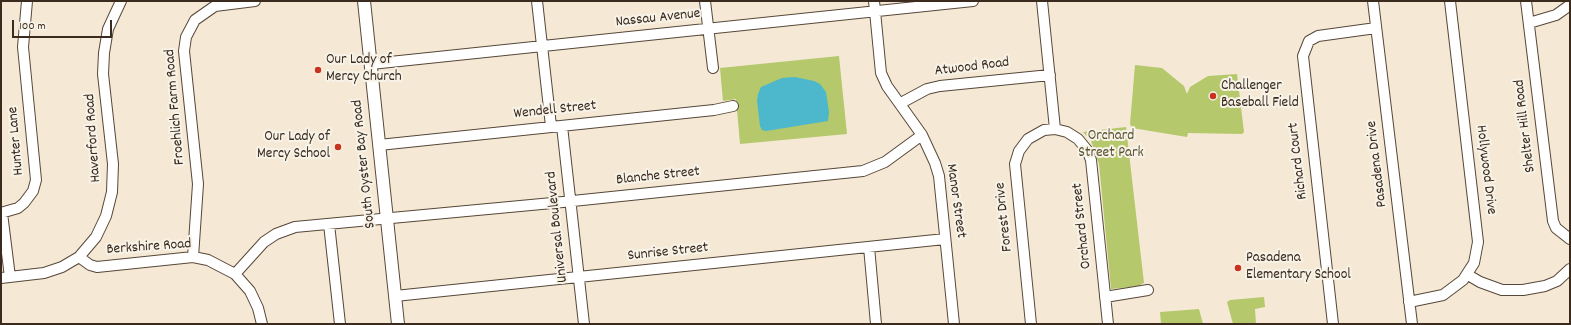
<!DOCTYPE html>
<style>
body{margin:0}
#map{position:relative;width:1571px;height:325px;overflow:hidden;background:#f5e9d5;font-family:Dekko,sans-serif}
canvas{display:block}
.frame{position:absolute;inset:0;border:2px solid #3b2a1e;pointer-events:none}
.scale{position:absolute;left:12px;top:20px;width:100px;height:18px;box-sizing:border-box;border:2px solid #3b2a1e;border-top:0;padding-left:5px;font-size:12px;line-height:14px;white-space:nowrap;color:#3b2a1e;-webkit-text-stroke:3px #f7f3e8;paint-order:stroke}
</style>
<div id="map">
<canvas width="1571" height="325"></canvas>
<div class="frame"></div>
<div class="scale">100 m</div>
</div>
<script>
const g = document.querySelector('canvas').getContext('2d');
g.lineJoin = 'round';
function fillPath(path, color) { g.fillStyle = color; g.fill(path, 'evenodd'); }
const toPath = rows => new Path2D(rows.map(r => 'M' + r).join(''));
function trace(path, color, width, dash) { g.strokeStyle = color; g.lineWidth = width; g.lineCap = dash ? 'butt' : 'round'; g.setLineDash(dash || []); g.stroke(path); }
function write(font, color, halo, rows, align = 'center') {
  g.font = font + ' Dekko,sans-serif'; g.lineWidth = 4; g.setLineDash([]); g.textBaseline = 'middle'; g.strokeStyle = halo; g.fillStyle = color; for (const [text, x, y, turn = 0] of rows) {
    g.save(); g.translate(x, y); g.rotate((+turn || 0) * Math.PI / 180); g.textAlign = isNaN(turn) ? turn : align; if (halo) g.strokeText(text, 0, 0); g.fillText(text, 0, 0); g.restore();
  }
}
fillPath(toPath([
 [839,56,847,134,740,144,736,99,723,101,720,68],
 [1135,65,1162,68,1184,86,1187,94,1190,87,1208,76,1237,74,1244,132,1242,134,1188,133,1187,137,1132,128,1130,124],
 [1126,127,1144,283,1141,284,1141,286,1111,289,1099,164,1091,141,1083,132],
 [1264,297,1265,307,1255,309,1256,324,1233,324,1227,302,1230,300],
 [1199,309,1203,324,1161,324,1160,312]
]), '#b5c86b');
fillPath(toPath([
 [795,77,814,81,820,84,826,92,829,112,828,121,766,131,762,130,760,126,757,101,758,94,761,87,782,78]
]), '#4db7cb');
const minor = toPath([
 [537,1,551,126],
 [705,1,713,68],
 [874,1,881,73,887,86,922,135,935,163,939,176,954,324],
 [1042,1,1055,129,1067,132,1078,139,1087,150,1091,160,1108,324],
 [1373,1,1412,324],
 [1526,1,1553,221,1556,228,1570,239],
 [1529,23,1556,15,1570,5],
 [371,64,973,1],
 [901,103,927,89,940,86,1050,75],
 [562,126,584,324],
 [379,145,714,110,733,106],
 [1,213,18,208,24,203,33,191,36,180,23,47,27,1],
 [2,213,10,277],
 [329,224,340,324],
 [869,247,876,324],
 [79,257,90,265,97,267,193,257,208,260,235,274,250,291,258,308,262,324],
 [193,257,198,184,184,51,186,37,195,20,215,6,255,1],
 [235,274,264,242,276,234,295,227,563,202,863,171,885,162,922,135],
 [1468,275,1480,282,1502,290,1523,290,1545,286,1557,281,1570,269],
 [1,278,44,273,62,267,79,257,96,237,106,216,112,192,113,164,103,74,104,53,108,29,121,1],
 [395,296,945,239],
 [1105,297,1148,290],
 [1409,302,1443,295,1463,280,1474,263,1478,242,1450,1],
 [1031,324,1015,164,1019,151,1028,139,1044,130,1055,129],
 [1333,324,1303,56,1309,41,1318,36,1376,28]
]);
const major = toPath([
 [364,1,398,324]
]);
trace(minor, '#574739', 12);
trace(major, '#574739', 14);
trace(minor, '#fff', 10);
trace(major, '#fff', 12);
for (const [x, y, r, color] of [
 [318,70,4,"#c8321e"],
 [1213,96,4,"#c8321e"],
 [338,147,4,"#c8321e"],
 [1238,268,4,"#c8321e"]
]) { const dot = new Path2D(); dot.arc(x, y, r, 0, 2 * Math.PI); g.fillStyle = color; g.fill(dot); trace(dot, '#f7f3e8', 1.5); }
write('15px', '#3b2a1e', '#f7f3e8', [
 ["Nassau Avenue",658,19,-6],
 ["Atwood Road",972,68,-7],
 ["Froehlich Farm Road",176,107,-95],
 ["Wendell Street",555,111,-6],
 ["Shelter Hill Road",1526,126,-97],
 ["Haverford Road",94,138,-94],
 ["Hunter Lane",17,141,-95],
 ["Richard Court",1299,161,-97],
 ["South Oyster Bay Road",365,164,-96],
 ["Pasadena Drive",1378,164,-97],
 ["Hollywood Drive",1485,170,83],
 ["Blanche Street",658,177,-6],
 ["Manor Street",955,201,82],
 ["Forest Drive",1005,217,-96],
 ["Orchard Street",1083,226,-96],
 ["Universal Boulevard",558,227,-96],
 ["Berkshire Road",149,248,-4],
 ["Sunrise Street",668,253,-6]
]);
write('15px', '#3b2a1e', '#f7f3e8', [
 ["Our Lady of",326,61],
 ["Mercy Church",326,78],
 ["Challenger",1221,87],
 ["Baseball Field",1221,104],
 ["Our Lady of",330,138,"right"],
 ["Mercy School",330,155,"right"],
 ["Pasadena",1246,259],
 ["Elementary School",1246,276]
], 'left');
write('15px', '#5a5231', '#f7f3e8', [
 ["Orchard",1111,137],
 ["Street Park",1111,154]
]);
</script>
